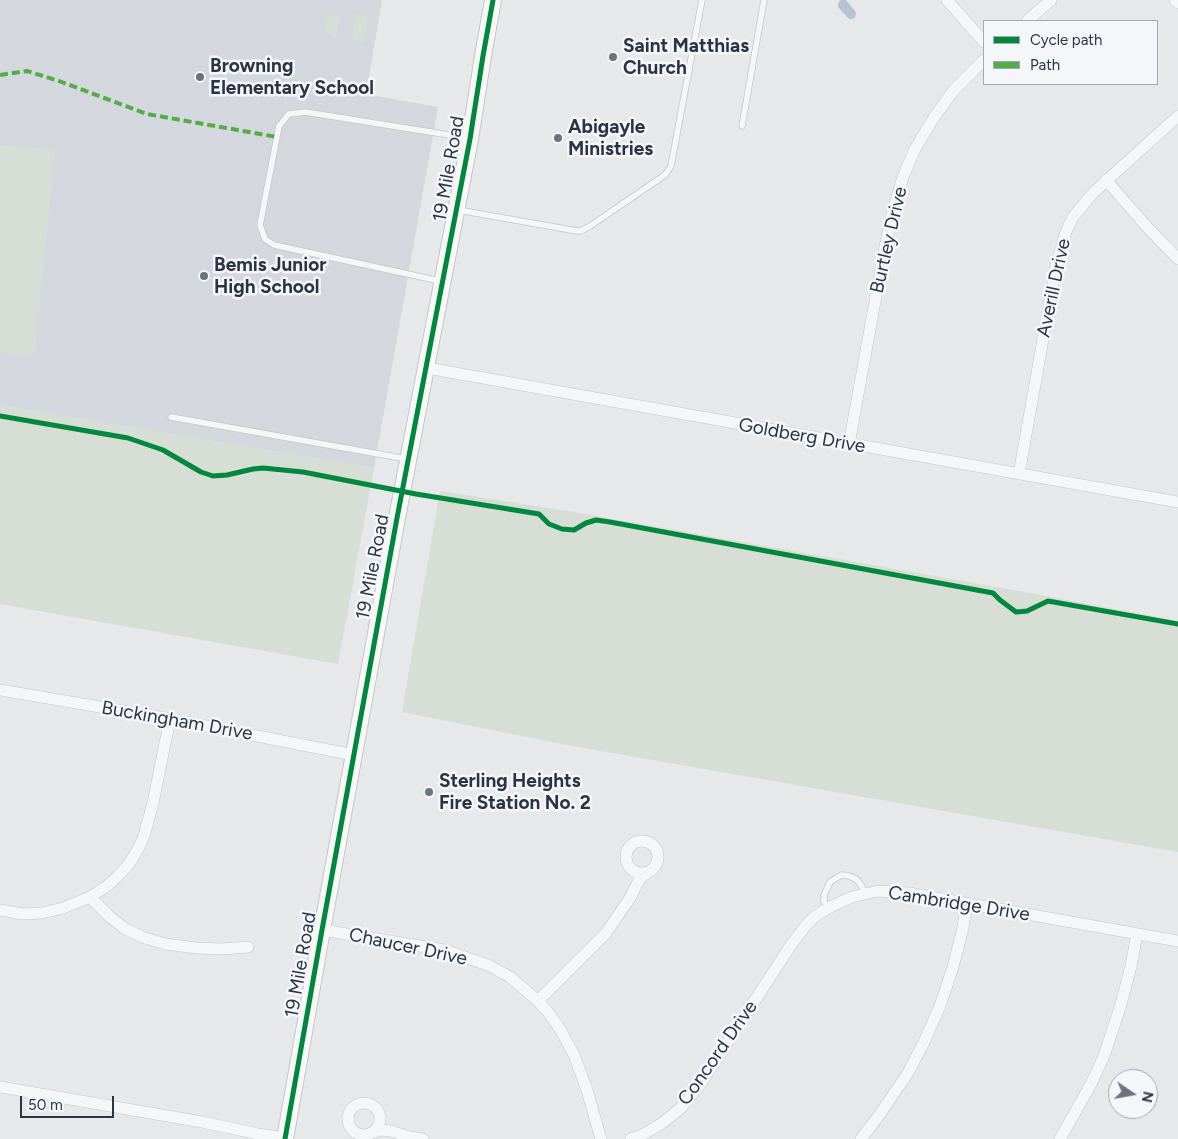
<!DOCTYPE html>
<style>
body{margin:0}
#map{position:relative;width:1178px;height:1139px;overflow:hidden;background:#e6e8ea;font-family:Figtree,sans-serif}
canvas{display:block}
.legend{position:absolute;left:983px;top:20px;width:175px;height:65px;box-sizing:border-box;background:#f4f6f9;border:1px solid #a4a8b1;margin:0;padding:6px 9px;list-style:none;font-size:15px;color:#2b3445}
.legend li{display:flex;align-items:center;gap:10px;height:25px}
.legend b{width:25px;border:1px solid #a4a8b1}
.north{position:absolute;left:1108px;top:1069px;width:50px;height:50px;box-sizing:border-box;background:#f4f6f9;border:1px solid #a4a8b1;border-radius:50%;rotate:102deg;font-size:14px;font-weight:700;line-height:20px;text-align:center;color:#2b3445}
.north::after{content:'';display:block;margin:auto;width:18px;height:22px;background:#6c737f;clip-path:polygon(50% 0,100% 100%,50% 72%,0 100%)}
.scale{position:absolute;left:20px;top:1096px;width:94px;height:22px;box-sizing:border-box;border:2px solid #2b3445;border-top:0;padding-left:6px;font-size:15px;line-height:18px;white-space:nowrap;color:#2b3445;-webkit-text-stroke:4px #f4f6f9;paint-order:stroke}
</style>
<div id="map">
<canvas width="1178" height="1139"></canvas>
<ul class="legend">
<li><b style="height:6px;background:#00873e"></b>Cycle path</li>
<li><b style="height:6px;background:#54ac47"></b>Path</li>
</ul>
<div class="north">N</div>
<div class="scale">50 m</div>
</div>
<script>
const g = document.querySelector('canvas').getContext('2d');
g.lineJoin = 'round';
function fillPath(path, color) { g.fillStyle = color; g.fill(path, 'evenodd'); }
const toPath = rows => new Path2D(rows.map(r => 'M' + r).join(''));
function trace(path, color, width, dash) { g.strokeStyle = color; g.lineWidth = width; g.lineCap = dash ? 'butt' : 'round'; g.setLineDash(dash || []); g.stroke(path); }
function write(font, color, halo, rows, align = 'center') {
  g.font = font + ' Figtree,sans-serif'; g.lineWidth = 5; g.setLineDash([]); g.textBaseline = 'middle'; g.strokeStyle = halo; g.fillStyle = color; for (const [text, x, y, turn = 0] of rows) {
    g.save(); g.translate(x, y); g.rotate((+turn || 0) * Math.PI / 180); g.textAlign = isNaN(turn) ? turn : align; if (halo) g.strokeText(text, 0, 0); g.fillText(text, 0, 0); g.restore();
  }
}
fillPath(toPath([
 [0,0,382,0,366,94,438,107,374,468,0,405]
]), '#d4d7dd');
fillPath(toPath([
 [328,14,340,16,336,37,325,34],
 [355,14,368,16,365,43,352,41],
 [0,145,55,150,34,357,0,353],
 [0,405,374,468,338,664,0,604],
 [440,491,568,511,1019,591,1178,621,1178,852,573,746,402,712]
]), '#d6ded6');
fillPath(toPath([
 [840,0,846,0,855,11,856,13,855,18,850,19,848,18,838,7,838,4]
]), '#b4c4d5');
const lane = toPath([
 [742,126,764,0],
 [458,210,577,231,581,231,590,226,665,175,671,166,702,0],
 [440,281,274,245,265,239,260,225,279,126,289,114,305,112,468,138],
 [171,417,407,459],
 [828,908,824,901,824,895,830,882,836,878,842,875,849,876,856,879,861,885,865,893]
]);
const street = toPath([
 [947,0,984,42],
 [1175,0,1178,3],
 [1027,21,1051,0],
 [1106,180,1147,227,1178,259],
 [427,368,1178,502],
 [849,444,885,247,893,210,903,177,915,149,933,119,953,91,984,60],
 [1019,474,1056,266,1066,232,1073,217,1094,192,1178,116],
 [0,690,170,719,354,755],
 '626 857a16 16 0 1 1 32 0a16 16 0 1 1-32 0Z',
 [90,897,110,917,124,928,142,937,165,944,197,948,222,949,248,947],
 [0,910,22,914,42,913,63,908,90,897,107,886,117,877,129,864,138,849,144,836,153,803,170,719],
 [322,930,444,950,488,965,510,977,538,1001,548,1012,560,1029,574,1055,587,1090,601,1139],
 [538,1001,606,933,630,898,640,878,648,872],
 [0,1087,202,1122,258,1134,286,1138],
 '348 1119a16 16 0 1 1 32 0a16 16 0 1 1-32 0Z',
 [371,1133,381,1130,391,1131,409,1137,423,1139],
 [631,1139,642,1135,661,1124,681,1108,699,1086,791,945,803,929,814,917,828,908,852,897,878,891,909,893,1178,941],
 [861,1139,880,1114,908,1073,924,1042,940,1006,953,967,962,932,967,904],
 [1060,1139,1091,1084,1104,1056,1121,1004,1131,966,1137,934]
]);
const secondary = toPath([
 [285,1139,322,930,397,518,470,139,483,56,493,0]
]);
trace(lane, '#c4c6c8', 7);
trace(street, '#c4c6c8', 12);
trace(secondary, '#c4c6c8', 18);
trace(lane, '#f5f6f7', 5.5);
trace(street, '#f5f6f7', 11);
trace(secondary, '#f8f8f8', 16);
trace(toPath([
 [0,75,27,71,59,81,147,114,277,137]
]), '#54ac47', 4, [8, 4]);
trace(toPath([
 [0,416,128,438,163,450,201,472,213,476,227,475,253,469,263,468,303,472,416,494,539,514,549,524,562,529,574,530,586,523,596,520,610,522,993,593,1000,600,1016,612,1027,611,1048,601,1178,624],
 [285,1139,322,930,397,518,470,139,483,56,493,0]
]), '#00873e', 5);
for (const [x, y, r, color] of [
 [613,57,5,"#6c737f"],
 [200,77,5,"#6c737f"],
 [558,138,5,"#6c737f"],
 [204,276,5,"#6c737f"],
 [429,792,5,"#6c737f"]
]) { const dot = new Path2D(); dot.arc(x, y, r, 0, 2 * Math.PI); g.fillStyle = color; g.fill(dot); trace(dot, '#f4f6f9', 2); }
write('bold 19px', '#2b3445', '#f4f6f9', [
 ["Saint Matthias",623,46],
 ["Church",623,68],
 ["Browning",210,66],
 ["Elementary School",210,88],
 ["Abigayle",568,127],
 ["Ministries",568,149],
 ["Bemis Junior",214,265],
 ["High School",214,287],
 ["Sterling Heights",439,781],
 ["Fire Station No. 2",439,803]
], 'left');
write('19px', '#2b3445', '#f4f6f9', [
 ["19 Mile Road",449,169,-80],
 ["Burtley Drive",889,240,-77],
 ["Averill Drive",1054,288,-78],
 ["Goldberg Drive",802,436,10],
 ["19 Mile Road",373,567,-79],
 ["Buckingham Drive",177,721,10],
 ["Cambridge Drive",959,904,9],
 ["Chaucer Drive",408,947,12],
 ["19 Mile Road",301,965,-80],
 ["Concord Drive",718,1053,-55]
]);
</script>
